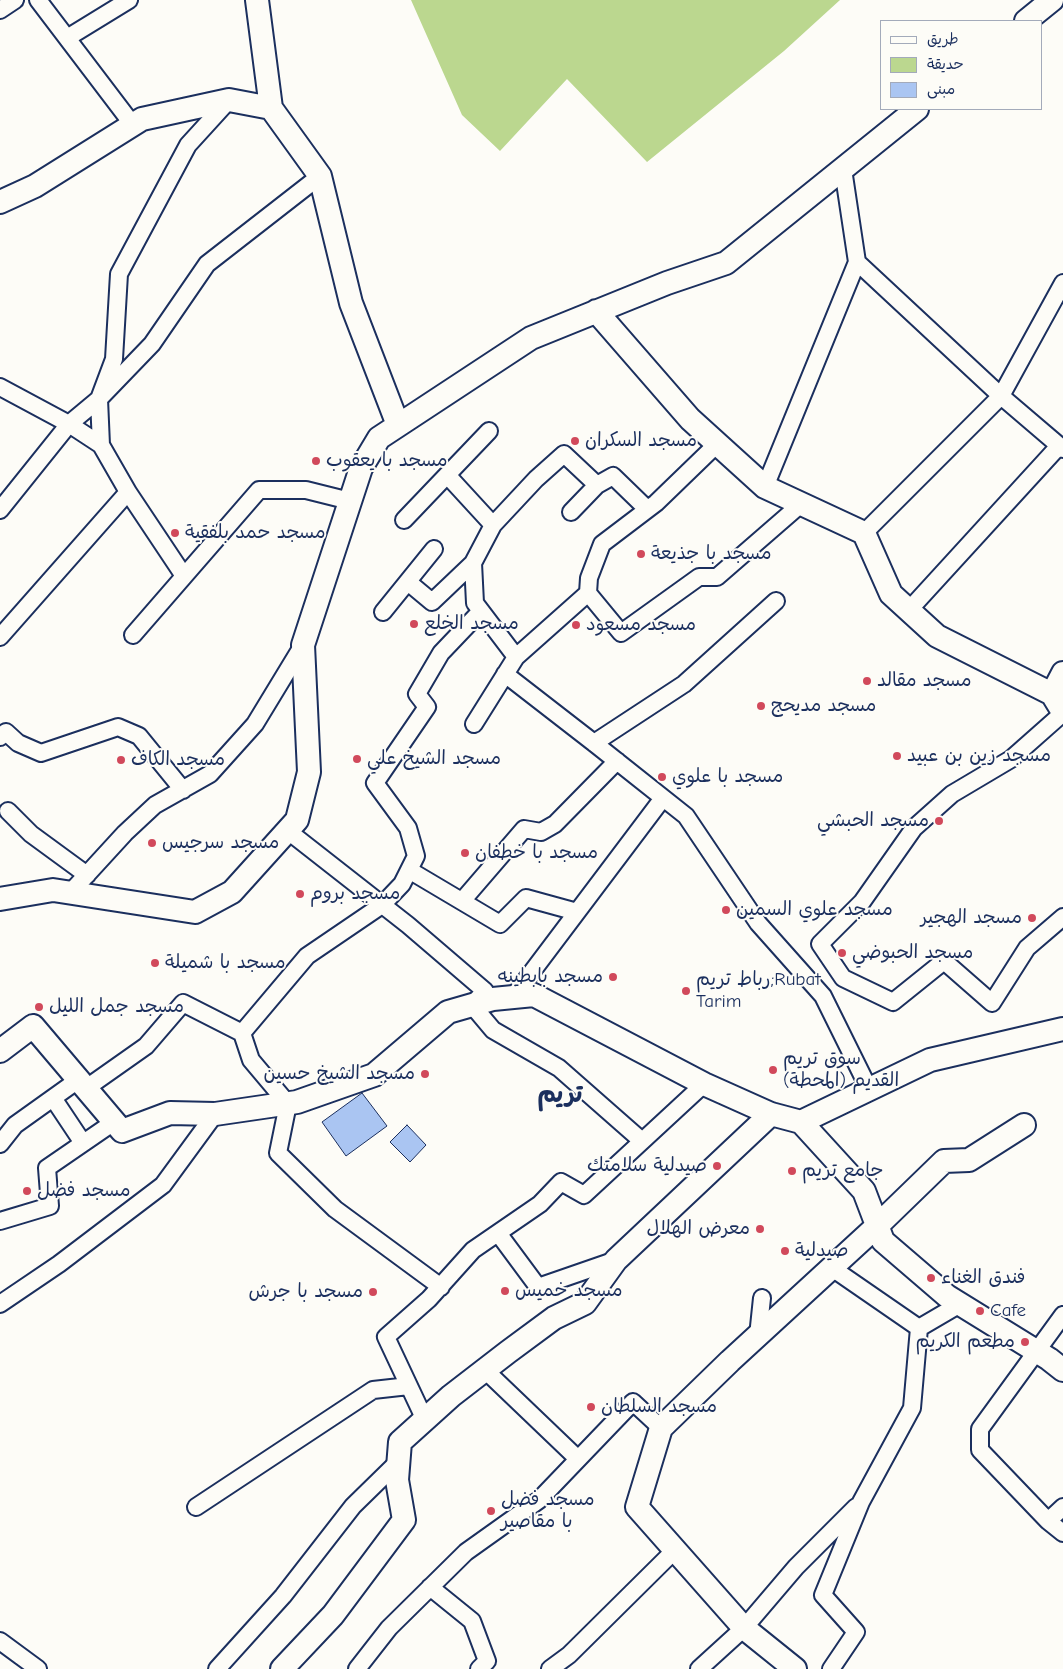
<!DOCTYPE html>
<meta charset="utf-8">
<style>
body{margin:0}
#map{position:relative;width:1063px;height:1669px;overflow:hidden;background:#fdfcf7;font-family:"Comic Neue","Playpen Sans Arabic",sans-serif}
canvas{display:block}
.legend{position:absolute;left:880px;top:20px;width:162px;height:90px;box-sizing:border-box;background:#fdfcf7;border:1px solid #a3aaba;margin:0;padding:6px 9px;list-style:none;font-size:15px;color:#1b2f5e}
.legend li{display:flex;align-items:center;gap:10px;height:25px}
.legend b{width:25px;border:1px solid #a3aaba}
</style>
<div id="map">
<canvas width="1063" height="1669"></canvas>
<ul class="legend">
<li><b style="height:6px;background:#fdfcf7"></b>طريق</li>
<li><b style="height:14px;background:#bbd78f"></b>حديقة</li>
<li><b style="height:14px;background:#aac5f2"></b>مبنى</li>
</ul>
</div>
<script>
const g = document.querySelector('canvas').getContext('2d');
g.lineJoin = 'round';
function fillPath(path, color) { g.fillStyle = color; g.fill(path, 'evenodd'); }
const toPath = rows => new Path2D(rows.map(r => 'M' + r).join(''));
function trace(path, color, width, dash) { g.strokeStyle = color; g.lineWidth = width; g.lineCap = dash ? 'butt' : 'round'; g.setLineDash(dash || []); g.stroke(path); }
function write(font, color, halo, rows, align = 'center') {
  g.font = font + ' "Comic Neue","Playpen Sans Arabic",sans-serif'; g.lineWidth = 4; g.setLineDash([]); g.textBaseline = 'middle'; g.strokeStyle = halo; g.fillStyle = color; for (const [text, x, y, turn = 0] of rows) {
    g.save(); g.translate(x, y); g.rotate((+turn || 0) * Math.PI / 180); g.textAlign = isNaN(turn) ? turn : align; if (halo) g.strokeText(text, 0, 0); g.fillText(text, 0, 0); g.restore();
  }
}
fillPath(toPath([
 [411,0,840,0,784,51,647,162,567,79,500,151,462,115]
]), '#bbd78f');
const building = toPath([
 [362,1093,387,1126,346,1156,322,1122,362,1093],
 [407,1125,426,1145,410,1162,390,1142,407,1125]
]);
fillPath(building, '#aac5f2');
trace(building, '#1b2f5e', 1);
const street = toPath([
 [38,0,133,125],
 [0,10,15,0],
 [67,38,129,0],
 [843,169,857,262,1001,396,1063,449],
 [0,387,69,424,101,445],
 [448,476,493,525],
 [765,487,857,262],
 [128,492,184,576],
 [0,510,69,424,99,399,152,344,207,264,320,176],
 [571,512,597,485,613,476,647,509],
 [404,520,489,431],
 [864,533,1001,396,1063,283],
 [408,582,432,602,473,563],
 [588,593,621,633,699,577,717,577,801,504],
 [909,610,1059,446],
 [383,612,434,549],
 [133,635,259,490,306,490,350,501],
 [0,637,128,492,101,445,99,399,114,359,119,274,188,145,229,100],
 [516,657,475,603,473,563,493,525,536,479,564,454,597,485],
 [505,674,594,743,686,816,758,923,823,996,869,1089],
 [1063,713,1011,759,952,794,914,828,862,902,820,944,843,978,893,1002,944,961,992,1003,1027,948,1063,917],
 [474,724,516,657,588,593,589,578,602,544,656,503,717,444],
 [0,737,6,732,18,743,41,753,118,727,139,736,183,790],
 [594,743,684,684,776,601],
 [8,811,31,834,87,875],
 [288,831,408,925,485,991,472,1005,493,1030,559,1068,642,1141],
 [409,870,500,924,526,898,577,912],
 [70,893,125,833,155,805,210,774,255,724,303,645],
 [462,901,524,829,541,832,555,824,617,761],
 [513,997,663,798],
 [85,1089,146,1046,183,1003,242,1033],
 [53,1098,83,1143],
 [0,1144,15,1125,78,1080],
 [0,1221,50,1206,47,1168,114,1122],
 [498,1233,538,1287,616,1260],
 [832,1268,919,1328,960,1304],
 [441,1287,335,1209,278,1153,288,1104,251,1060,242,1033,307,956,382,905,402,884,416,856,408,828,375,783,427,707,417,694,441,653,481,611],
 [0,1304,59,1264,163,1185,215,1114],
 [1063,1315,980,1429,980,1450,1048,1521,1063,1533],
 [758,1336,762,1298],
 [485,1370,578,1459],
 [425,1420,386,1337,429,1299,473,1250,540,1204,561,1182,584,1195,704,1084],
 [196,1507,373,1390,409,1386],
 [1048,1521,1063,1507],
 [430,1587,472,1621,487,1661,479,1669],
 [0,1641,38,1669],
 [217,1669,283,1596,353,1506,399,1461],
 [357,1669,389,1628,466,1552,539,1500,633,1402,661,1428],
 [550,1669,569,1655,675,1550],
 [699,1669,744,1628,796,1567,856,1507],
 [831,1669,856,1632,823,1595,861,1502,912,1408,919,1328]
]);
const secondary = toPath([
 [257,0,271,108],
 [1026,21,1052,0],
 [0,202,35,186,142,119,229,100,271,108,320,176,351,303,398,425],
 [596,311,690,419,765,487,864,533,891,594,937,636,1052,694,1063,712],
 [1052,694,1063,673],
 [0,899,53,890,195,912,232,892,297,820,309,772,303,645,361,468,379,438,531,338,667,283,726,263,917,109],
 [0,1051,33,1026,122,1131,170,1113,215,1114,297,1102,374,1075,448,1012,493,999,534,995,704,1084,771,1114,801,1122,864,1191,883,1241,947,1296,1049,1359,1063,1370],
 [801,1122,930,1060,1063,1029],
 [282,1669,333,1615,404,1520,397,1480,400,1442,451,1396,508,1352,554,1318,585,1303,616,1260,771,1114],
 [795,1669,744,1628,637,1507,661,1428,730,1361,877,1226,944,1161,969,1160,1024,1125]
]);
trace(street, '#1b2f5e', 20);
trace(secondary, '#1b2f5e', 26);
trace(street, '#fdfcf7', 16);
trace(secondary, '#fdfcf7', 22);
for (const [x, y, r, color] of [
 [575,441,5,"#d1495b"],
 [316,461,5,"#d1495b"],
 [175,533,5,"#d1495b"],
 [641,554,5,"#d1495b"],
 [414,624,5,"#d1495b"],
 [576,625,5,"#d1495b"],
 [867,681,5,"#d1495b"],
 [761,706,5,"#d1495b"],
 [897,756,5,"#d1495b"],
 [357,759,5,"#d1495b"],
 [121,760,5,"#d1495b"],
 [662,777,5,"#d1495b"],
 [939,821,5,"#d1495b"],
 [152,843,5,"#d1495b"],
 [465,853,5,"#d1495b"],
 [300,894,5,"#d1495b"],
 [726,910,5,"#d1495b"],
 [1032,918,5,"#d1495b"],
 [842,953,5,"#d1495b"],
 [155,963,5,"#d1495b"],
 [613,977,5,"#d1495b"],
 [686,991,5,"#d1495b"],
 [39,1007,5,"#d1495b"],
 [773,1070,5,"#d1495b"],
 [425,1074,5,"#d1495b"],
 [717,1166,5,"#d1495b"],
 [792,1171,5,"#d1495b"],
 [27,1191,5,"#d1495b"],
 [760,1229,5,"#d1495b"],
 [785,1251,5,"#d1495b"],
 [931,1278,5,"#d1495b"],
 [505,1291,5,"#d1495b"],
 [373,1292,5,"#d1495b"],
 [980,1311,5,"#d1495b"],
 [1025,1342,5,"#d1495b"],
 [591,1407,5,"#d1495b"],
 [491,1511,5,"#d1495b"]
]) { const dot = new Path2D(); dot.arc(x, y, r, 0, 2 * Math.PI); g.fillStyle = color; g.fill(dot); trace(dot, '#fdfcf7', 2); }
write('19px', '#1b2f5e', '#fdfcf7', [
 ["مسجد السكران",585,441],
 ["مسجد با يعقوب",326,461],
 ["مسجد حمد بلفقية",185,533],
 ["مسجد با جذيعة",651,554],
 ["مسجد الخلع",424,624],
 ["مسجد مسعود",586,625],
 ["مسجد مقالد",877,681],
 ["مسجد مديحج",771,706],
 ["مسجد زين بن عبيد",907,756],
 ["مسجد الشيخ علي",367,759],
 ["مسجد الكاف",131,760],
 ["مسجد با علوي",672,777],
 ["مسجد الحبشي",929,821,"right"],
 ["مسجد سرجيس",162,843],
 ["مسجد با خطفان",475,853],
 ["مسجد بروم",310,894],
 ["مسجد علوي السمين",736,910],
 ["مسجد الهجير",1022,918,"right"],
 ["مسجد الحبوضي",852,953],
 ["مسجد با شميلة",165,963],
 ["مسجد بابطينه",603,977,"right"],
 ["رباط تريم;Rubat",696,980],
 ["Tarim",696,1002],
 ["مسجد جمل الليل",49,1007],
 ["سوق تريم",783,1059],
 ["القديم (المحطة)",783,1081],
 ["مسجد الشيخ حسين",415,1074,"right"],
 ["صيدلية سلامتك",707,1166,"right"],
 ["جامع تريم",802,1171],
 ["مسجد فضل",37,1191],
 ["معرض الهلال",750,1229,"right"],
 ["صيدلية",795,1251],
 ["فندق الغناء",941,1278],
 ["مسجد خميس",515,1291],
 ["مسجد با جرش",363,1292,"right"],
 ["Cafe",990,1311],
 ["مطعم الكريم",1015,1342,"right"],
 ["مسجد السلطان",601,1407],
 ["مسجد فضل",501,1500],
 ["با مقاصير",501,1522]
], 'left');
write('bold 24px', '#1b2f5e', '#fdfcf7', [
 ["تريم",560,1095]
]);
</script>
